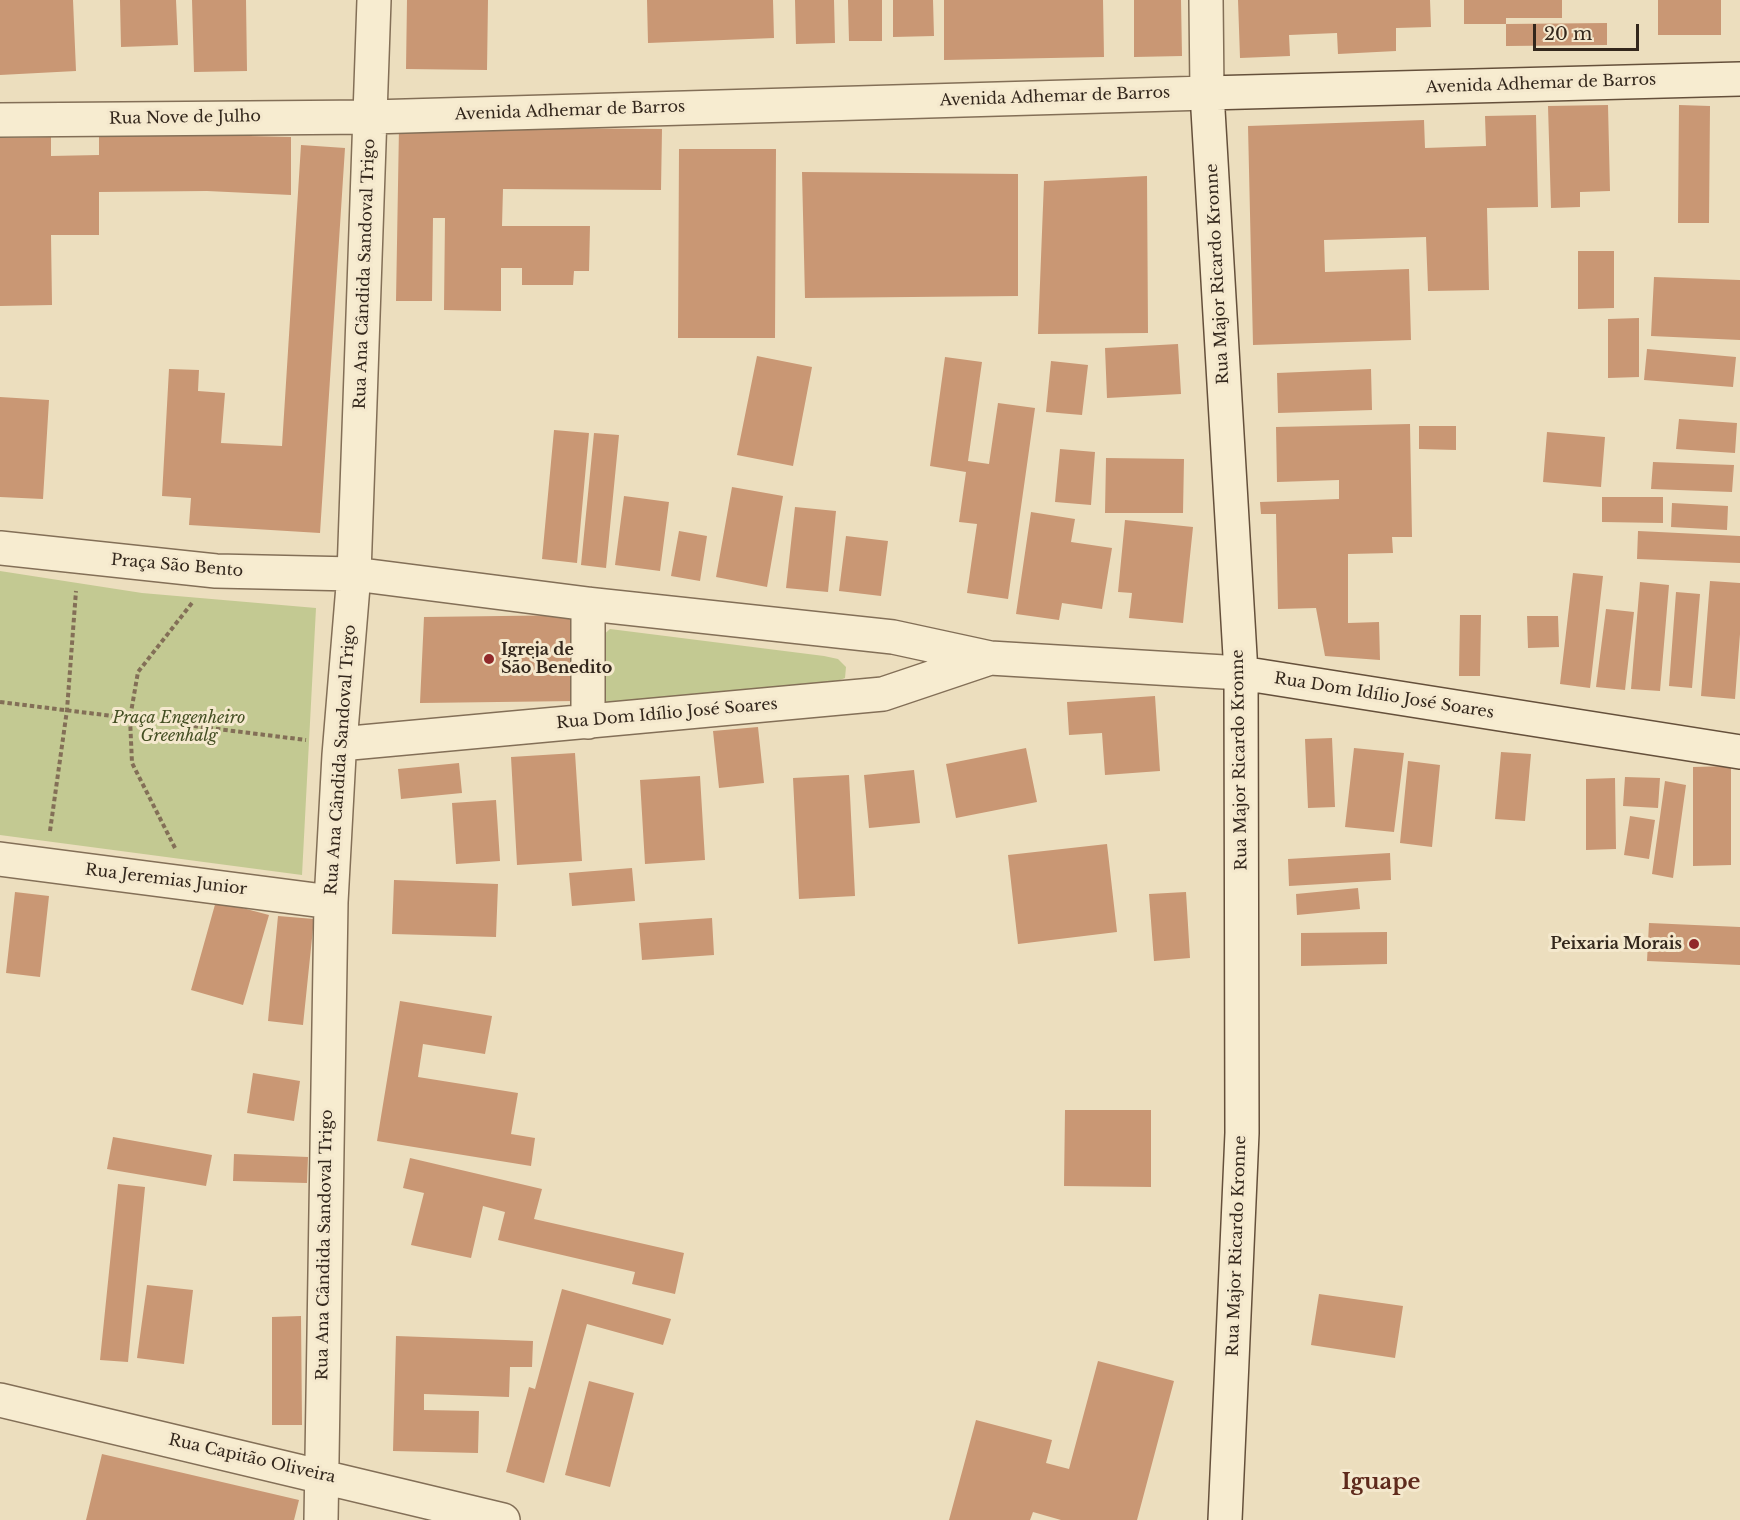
<!DOCTYPE html>
<meta charset="utf-8">
<style>
body{margin:0}
#map{position:relative;width:1740px;height:1520px;overflow:hidden;background:#ecdebe;font-family:"Libre Baskerville",serif}
canvas{display:block}
.scale{position:absolute;left:1533px;top:24px;width:106px;height:27px;box-sizing:border-box;border:3px solid #33271c;border-top:0;padding-left:8px;font-size:18px;line-height:21px;white-space:nowrap;color:#33271c;-webkit-text-stroke:4px #f4e8cd;paint-order:stroke}
</style>
<div id="map">
<canvas width="1740" height="1520"></canvas>
<div class="scale">20 m</div>
</div>
<script>
const g = document.querySelector('canvas').getContext('2d');
g.lineJoin = 'round';
function fillPath(path, color) { g.fillStyle = color; g.fill(path, 'evenodd'); }
const toPath = rows => new Path2D(rows.map(r => 'M' + r).join(''));
function trace(path, color, width, dash) { g.strokeStyle = color; g.lineWidth = width; g.lineCap = dash ? 'butt' : 'round'; g.setLineDash(dash || []); g.stroke(path); }
function write(font, color, halo, rows, align = 'center') {
  g.font = font + ' "Libre Baskerville",serif'; g.lineWidth = 6; g.setLineDash([]); g.textBaseline = 'middle'; g.strokeStyle = halo; g.fillStyle = color; for (const [text, x, y, turn = 0] of rows) {
    g.save(); g.translate(x, y); g.rotate((+turn || 0) * Math.PI / 180); g.textAlign = isNaN(turn) ? turn : align; if (halo) g.strokeText(text, 0, 0); g.fillText(text, 0, 0); g.restore();
  }
}
fillPath(toPath([
 [0,571,142,593,316,608,302,875,0,835],
 [610,629,824,656,838,659,846,667,845,678,832,683,605,706,601,637]
]), '#c3c992');
fillPath(toPath([
 [0,0,73,0,76,71,0,75],
 [120,0,176,0,178,45,121,47],
 [192,0,246,0,247,71,194,72],
 [407,0,488,0,487,70,406,69],
 [647,0,773,0,774,38,648,43],
 [795,0,834,0,835,43,796,44],
 [848,0,882,0,882,41,849,41],
 [893,0,933,0,934,36,893,37],
 [944,0,1103,0,1104,57,944,60],
 [1134,0,1181,0,1182,56,1134,57],
 [1238,0,1430,0,1431,27,1396,28,1396,51,1338,54,1337,33,1289,35,1290,56,1240,58],
 [1464,0,1562,0,1562,18,1506,18,1506,24,1607,23,1607,45,1506,46,1506,24,1464,24],
 [1658,0,1721,0,1721,35,1658,35],
 [1608,105,1610,191,1580,192,1580,207,1551,208,1548,106],
 [1679,105,1710,106,1709,223,1678,223],
 [1536,115,1538,207,1487,208,1489,290,1428,291,1426,237,1324,240,1325,272,1409,269,1411,340,1253,345,1248,126,1424,120,1425,148,1486,146,1485,116],
 [399,127,662,129,661,190,503,189,502,226,590,226,589,271,574,271,573,285,522,285,522,268,501,268,501,311,444,310,445,218,433,218,432,301,396,301],
 [207,135,291,137,291,195,207,191,99,192,99,235,51,235,52,305,0,306,0,138,51,137,51,156,99,155,99,136],
 [301,145,345,148,320,533,189,525,191,498,162,496,169,369,199,370,198,391,225,393,221,443,282,446],
 [679,149,776,149,775,338,678,338],
 [802,172,1018,174,1018,296,805,298],
 [1147,176,1148,333,1038,334,1044,181],
 [1578,251,1614,251,1614,308,1578,309],
 [1654,277,1740,280,1740,340,1651,336],
 [1639,318,1639,377,1608,378,1608,319],
 [1178,344,1181,394,1107,398,1105,348],
 [1647,349,1736,357,1733,387,1644,380],
 [757,356,812,367,793,466,737,455],
 [945,357,982,362,968,461,989,464,998,403,1035,408,1008,599,967,593,977,524,959,522,966,472,930,466],
 [1051,361,1088,365,1082,415,1046,412],
 [1371,369,1372,410,1278,413,1277,373],
 [0,397,49,400,43,499,0,497],
 [1679,419,1737,423,1735,453,1676,449],
 [1410,424,1412,537,1392,537,1393,553,1348,554,1348,623,1379,622,1380,660,1325,656,1316,608,1278,609,1276,514,1261,514,1260,502,1339,499,1339,480,1277,482,1276,427],
 [1419,426,1456,426,1456,450,1419,449],
 [554,430,589,433,577,563,542,559],
 [1547,432,1605,437,1601,487,1543,482],
 [594,433,619,435,606,568,581,565],
 [1060,449,1095,452,1091,505,1055,502],
 [1106,458,1184,459,1183,513,1105,513],
 [1653,462,1734,465,1732,492,1651,489],
 [732,487,783,496,767,587,716,577],
 [624,496,669,502,660,571,615,565],
 [1602,497,1663,497,1663,523,1602,522],
 [1672,503,1728,506,1727,530,1671,527],
 [795,507,836,511,828,592,786,588],
 [1031,512,1075,519,1071,542,1112,548,1102,609,1062,603,1059,620,1016,614],
 [1125,520,1193,527,1183,623,1129,618,1132,593,1118,592],
 [679,531,707,536,700,581,671,576],
 [1638,531,1740,536,1740,563,1637,559],
 [846,536,888,541,881,596,839,591],
 [1573,573,1603,576,1590,688,1560,684],
 [1710,581,1740,583,1740,634,1735,699,1701,696],
 [1640,582,1669,585,1660,691,1631,689],
 [1676,592,1700,594,1692,688,1669,686],
 [1606,609,1634,612,1625,690,1596,687],
 [579,615,576,701,420,703,424,617],
 [1460,615,1481,615,1480,676,1459,676],
 [1527,616,1558,616,1559,647,1528,648],
 [1155,696,1160,771,1105,775,1102,733,1069,735,1067,702],
 [758,727,764,783,719,788,713,731],
 [1332,738,1335,807,1308,808,1305,739],
 [1026,748,1037,802,956,818,946,764],
 [1354,748,1404,753,1394,832,1345,827],
 [1501,752,1531,754,1525,821,1495,819],
 [575,753,582,861,517,865,511,757],
 [1408,761,1440,765,1432,847,1400,843],
 [459,763,462,793,401,799,398,769],
 [1731,766,1731,865,1693,866,1693,767],
 [914,770,920,823,869,828,864,775],
 [849,775,855,896,799,899,793,778],
 [700,776,705,860,645,864,640,780],
 [1625,777,1660,778,1658,808,1623,806],
 [1615,778,1616,849,1586,850,1586,779],
 [1665,781,1686,785,1673,878,1652,874],
 [496,800,500,861,456,864,452,803],
 [1630,816,1655,820,1649,859,1624,855],
 [1107,844,1117,932,1018,944,1008,855],
 [1390,853,1391,880,1289,886,1288,859],
 [632,868,635,901,572,906,569,873],
 [394,880,498,884,496,937,392,934],
 [1358,888,1360,909,1297,915,1296,894],
 [15,892,49,896,40,977,6,973],
 [1186,892,1190,958,1154,961,1149,894],
 [216,901,269,915,243,1005,191,990],
 [278,916,314,919,303,1025,268,1021],
 [712,918,714,955,642,960,639,923],
 [1649,923,1740,927,1740,965,1647,961],
 [1387,932,1387,964,1301,966,1301,933],
 [400,1001,492,1016,485,1054,423,1044,418,1077,518,1093,511,1134,535,1138,531,1166,377,1141],
 [253,1073,300,1081,294,1121,247,1113],
 [1065,1110,1151,1110,1151,1187,1064,1186],
 [113,1137,212,1155,206,1186,107,1169],
 [234,1154,308,1157,307,1183,233,1181],
 [410,1158,542,1189,534,1219,684,1253,675,1294,632,1284,635,1272,498,1240,505,1212,483,1206,471,1258,411,1245,424,1193,403,1188],
 [118,1184,145,1187,128,1362,100,1360],
 [147,1285,193,1290,184,1364,137,1358],
 [562,1289,671,1319,663,1345,587,1324,544,1483,506,1472,529,1387,535,1389],
 [1319,1294,1403,1306,1395,1358,1311,1345],
 [301,1316,302,1425,272,1425,272,1317],
 [396,1336,533,1341,532,1367,510,1367,509,1397,424,1394,424,1410,479,1411,478,1453,393,1451],
 [1098,1361,1174,1381,1137,1520,1061,1520,1033,1512,1030,1520,949,1520,976,1420,1052,1440,1046,1463,1069,1469],
 [589,1381,634,1393,610,1487,565,1475],
 [102,1454,299,1500,294,1520,86,1520]
]), '#c99774');
const minor = toPath([
 [0,120,371,117,1207,93,1206,0],
 [0,548,216,571,354,574,588,604,893,637,990,658,1241,673],
 [588,604,588,722],
 [340,744,883,694,990,658],
 [0,859,331,902],
 [0,1400,503,1520],
 [321,1520,331,902,339,755,354,574,374,0]
]);
const secondary = toPath([
 [1241,673,1740,752],
 [1225,1520,1242,1133,1241,673,1207,93,1740,79]
]);
trace(minor, '#836f57', 36);
trace(secondary, '#65503b', 36);
trace(toPath([
 [0,702,306,740],
 [50,831,67,710,76,591],
 [175,848,132,763,130,718,138,672,192,603]
]), '#836f57', 4, [4.5, 3]);
trace(minor, '#f7ecd0', 33);
trace(secondary, '#f7ecd0', 33);
for (const [x, y, r, color] of [
 [489,659,6,"#91292a"],
 [1694,944,6,"#91292a"]
]) { const dot = new Path2D(); dot.arc(x, y, r, 0, 2 * Math.PI); g.fillStyle = color; g.fill(dot); trace(dot, '#f4e8cd', 2); }
write('16px', '#33271c', '#f4e8cd', [
 ["Avenida Adhemar de Barros",1541,84,-2],
 ["Avenida Adhemar de Barros",1055,97,-2],
 ["Avenida Adhemar de Barros",570,111,-2],
 ["Rua Nove de Julho",185,118,-1],
 ["Rua Ana Cândida Sandoval Trigo",365,274,-88],
 ["Rua Major Ricardo Kronne",1218,274,-93],
 ["Praça São Bento",177,566,5],
 ["Rua Dom Idílio José Soares",1384,696,9],
 ["Rua Dom Idílio José Soares",667,714,-5],
 ["Rua Ana Cândida Sandoval Trigo",341,760,-86],
 ["Rua Major Ricardo Kronne",1240,760,-91],
 ["Rua Jeremias Junior",166,880,7],
 ["Rua Ana Cândida Sandoval Trigo",325,1245,-89],
 ["Rua Major Ricardo Kronne",1237,1246,-88],
 ["Rua Capitão Oliveira",252,1459,13]
]);
write('bold 16px', '#33271c', '#f4e8cd', [
 ["Igreja de",501,650],
 ["São Benedito",501,668],
 ["Peixaria Morais",1682,944,"right"]
], 'left');
write('italic 16px', '#444f23', '#f4e8cd', [
 ["Praça Engenheiro",179,718],
 ["Greenhalg",179,736]
]);
write('bold 22px', '#5f2a1c', '#f4e8cd', [
 ["Iguape",1381,1483]
]);
</script>
